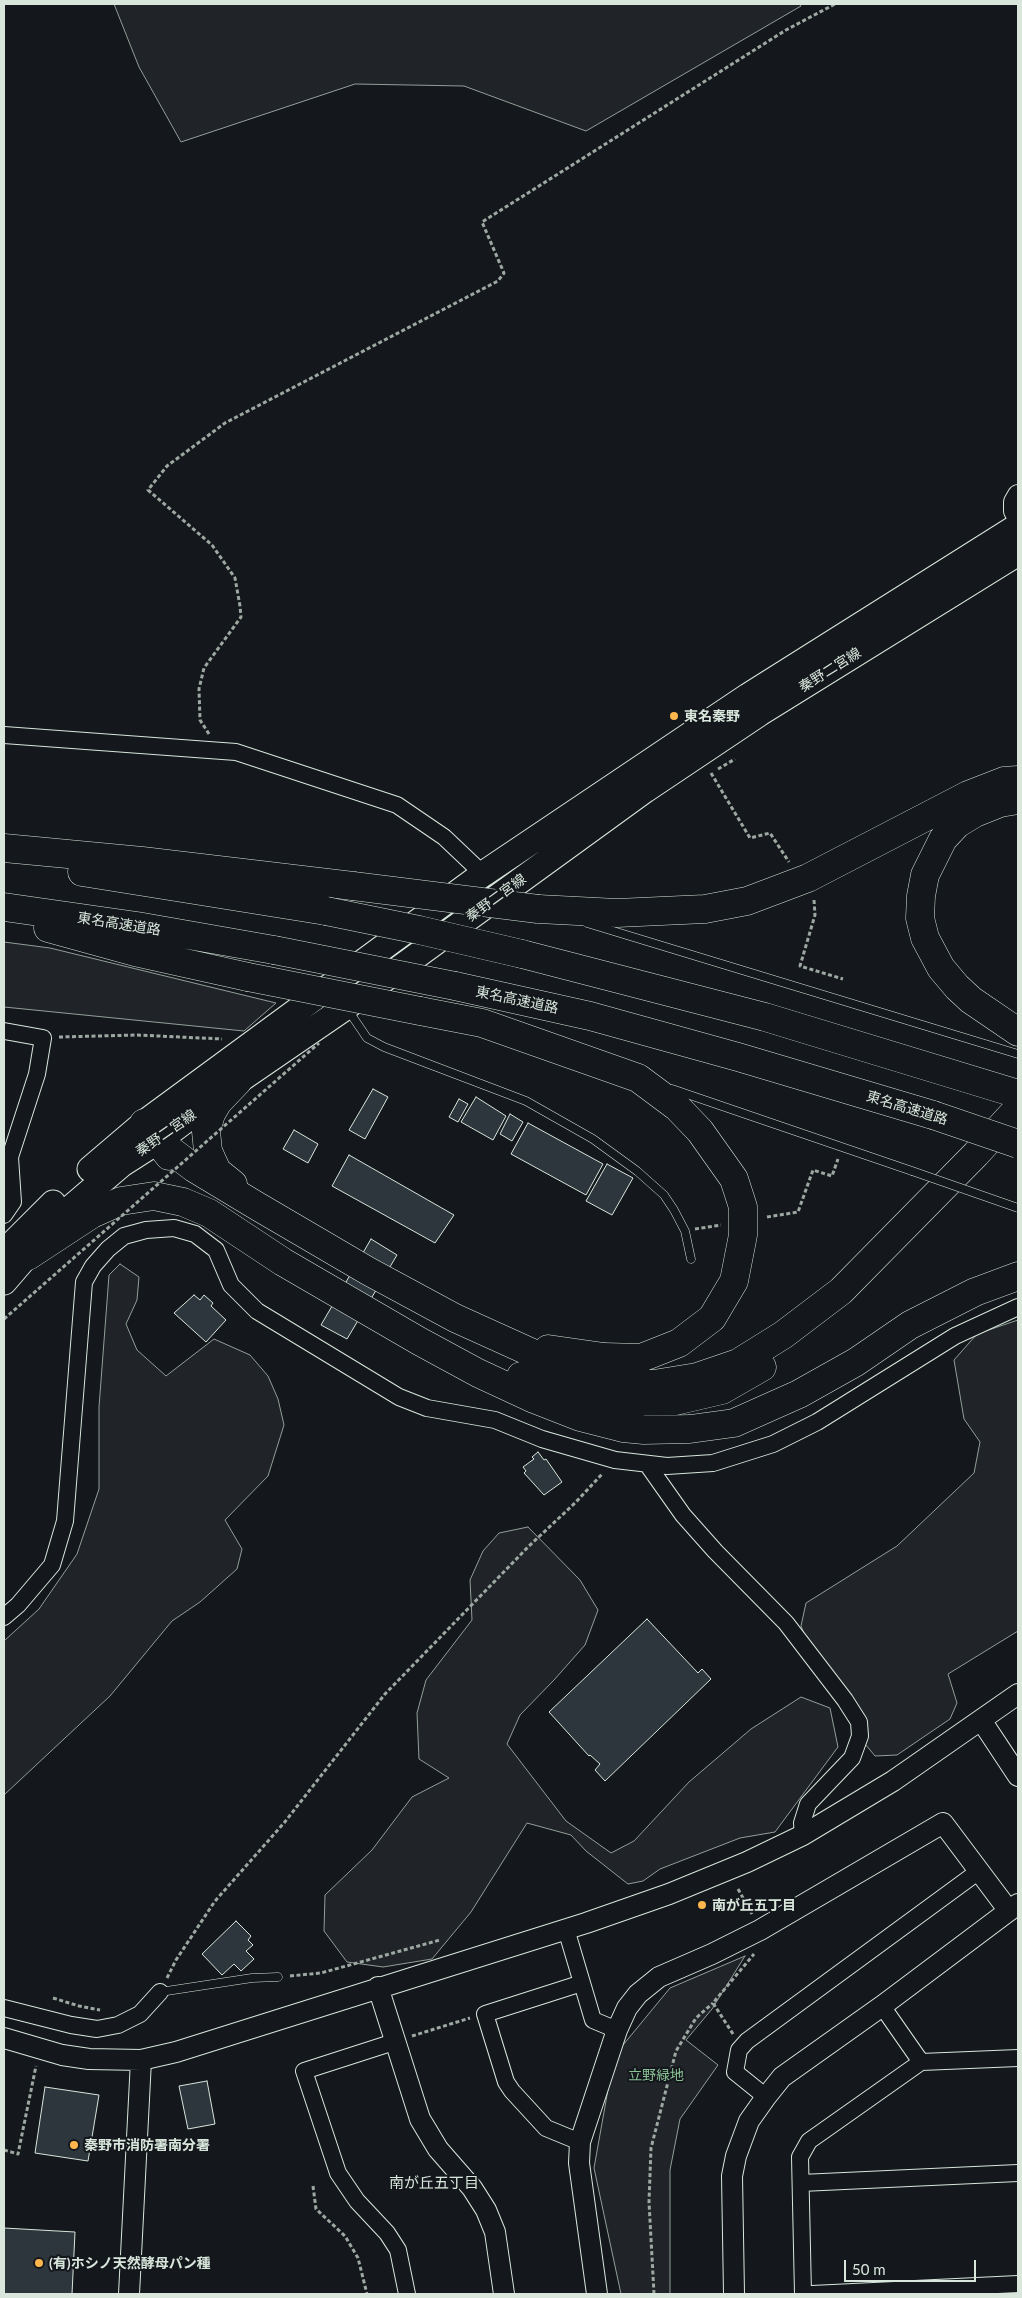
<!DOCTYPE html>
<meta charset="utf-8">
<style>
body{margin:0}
#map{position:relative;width:1022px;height:2298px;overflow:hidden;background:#14181c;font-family:Lato,sans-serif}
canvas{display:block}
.frame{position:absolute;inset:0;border:5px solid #d8e6dc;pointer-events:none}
.scale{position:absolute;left:844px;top:2260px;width:132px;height:22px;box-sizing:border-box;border:2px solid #d8e6dc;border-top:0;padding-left:6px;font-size:15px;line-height:18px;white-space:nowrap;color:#d8e6dc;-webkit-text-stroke:4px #14181c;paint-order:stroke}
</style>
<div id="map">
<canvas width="1022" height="2298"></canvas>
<div class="frame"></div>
<div class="scale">50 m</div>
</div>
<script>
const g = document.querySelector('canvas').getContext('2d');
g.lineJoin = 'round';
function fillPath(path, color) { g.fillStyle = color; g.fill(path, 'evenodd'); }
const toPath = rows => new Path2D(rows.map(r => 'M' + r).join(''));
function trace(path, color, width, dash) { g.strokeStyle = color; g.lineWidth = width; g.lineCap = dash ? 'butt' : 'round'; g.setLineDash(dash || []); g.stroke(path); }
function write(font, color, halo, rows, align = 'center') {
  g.font = font + ' Lato,"Noto Sans JP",sans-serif'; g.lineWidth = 4; g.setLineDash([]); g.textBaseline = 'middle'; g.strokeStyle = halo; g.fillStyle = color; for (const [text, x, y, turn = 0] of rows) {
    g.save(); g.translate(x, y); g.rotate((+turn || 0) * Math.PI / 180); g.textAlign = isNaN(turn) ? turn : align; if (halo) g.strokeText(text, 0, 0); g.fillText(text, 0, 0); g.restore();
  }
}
const green = toPath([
 [114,4,800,4,801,6,586,131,464,86,355,84,181,142,139,67,114,4],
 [4,942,50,948,276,1003,244,1031,4,1007,4,942],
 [120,1264,139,1277,137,1300,126,1324,137,1350,166,1376,214,1339,250,1355,268,1376,278,1399,284,1425,268,1476,225,1520,242,1549,237,1569,200,1602,172,1621,110,1696,4,1795,4,1641,39,1609,77,1554,99,1489,99,1407,109,1275,120,1264],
 [1018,1320,1018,1631,948,1674,957,1703,950,1719,897,1755,875,1756,861,1739,812,1655,801,1626,806,1603,897,1546,974,1473,980,1442,964,1419,954,1360,977,1334,1018,1320],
 [528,1527,580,1580,598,1610,585,1645,554,1680,520,1715,507,1744,566,1821,611,1853,634,1841,689,1782,751,1729,801,1697,830,1708,838,1747,775,1832,740,1838,660,1869,643,1881,628,1884,586,1851,571,1835,527,1823,471,1912,432,1959,383,1967,347,1962,324,1931,325,1895,372,1850,412,1797,449,1778,419,1759,417,1713,426,1680,472,1620,470,1580,483,1551,499,1533,528,1527],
 [745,1956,712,2009,686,2040,718,2065,680,2119,670,2170,670,2294,621,2294,594,2168,614,2056,670,1988,745,1956]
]);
fillPath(green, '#202428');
trace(green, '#939e99', 1);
const building = toPath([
 [373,1089,388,1097,365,1139,349,1130,373,1089],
 [476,1097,506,1116,493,1140,461,1122,476,1097],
 [459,1099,468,1104,458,1122,449,1117,459,1099],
 [510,1114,523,1122,512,1141,500,1134,510,1114],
 [528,1123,603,1164,586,1195,511,1154,528,1123],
 [294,1130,318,1144,308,1163,283,1149,294,1130],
 [349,1155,454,1215,435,1243,332,1186,349,1155],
 [607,1164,633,1178,612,1215,586,1201,607,1164],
 [371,1239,397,1255,347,1339,321,1325,371,1239],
 [194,1295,200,1300,204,1295,213,1303,211,1306,226,1320,206,1342,174,1313,194,1295],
 [538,1452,544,1460,546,1459,562,1482,544,1495,524,1473,526,1471,523,1467,534,1459,532,1457,538,1452],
 [647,1619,698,1673,702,1669,711,1679,605,1781,595,1770,600,1764,590,1755,589,1756,549,1712,647,1619],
 [236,1921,251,1936,248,1940,253,1945,246,1951,254,1959,241,1971,234,1964,222,1975,202,1954,236,1921],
 [207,2081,215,2124,188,2129,179,2086,207,2081],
 [45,2087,99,2095,88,2161,35,2153,45,2087],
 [4,2228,75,2232,72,2294,4,2294,4,2228]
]);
fillPath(building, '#2c363c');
trace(building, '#d8e6dc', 1);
const service = toPath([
 [587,923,1018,1054],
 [348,1010,367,1038,384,1047,526,1101,593,1139,637,1171,664,1195,674,1210,685,1231,691,1259],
 [672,1089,912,1171],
 [160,1992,252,1978,278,1977]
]);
const minor = toPath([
 [4,735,236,752,397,805,444,837,483,874],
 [4,1031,43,1038,37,1074,10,1157,13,1202,4,1215],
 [647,1464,683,1515,715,1551,786,1623,845,1700,859,1722,860,1736,852,1758,808,1804,802,1823,803,1835],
 [4,1617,18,1605,52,1565,65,1521,84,1282,93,1266,108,1249,124,1236,146,1230,174,1228,195,1234,216,1250,231,1285,257,1311,399,1397,427,1408,495,1420,542,1439,615,1460,667,1466,713,1463,773,1444,817,1422,955,1336,1018,1307],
 [566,1929,593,2020,617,2030],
 [882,2006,921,2062],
 [4,2008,71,2025,97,2029,118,2025,140,2014,160,1992],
 [394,2042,304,2071,338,2173,357,2201,387,2233,398,2250,407,2294],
 [766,2097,735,2072,739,2050,747,2041,979,1871],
 [580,2142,546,2128,512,2091,506,2082,485,2014,582,1983],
 [801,2183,1018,2173],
 [803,2294,800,2157,809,2141,921,2062,1018,2058],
 [812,2294,1018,2284]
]);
const tertiary = toPath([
 [1018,495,1014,502,1014,511,1018,518],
 [981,1720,1018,1776],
 [378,1987,420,2119,438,2149,472,2188,486,2210,495,2232,504,2294],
 [4,2038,62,2055,89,2059,141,2060,176,2052,586,1923,669,1894,747,1862,803,1835,893,1781,1018,1694],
 [129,2294,141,2060],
 [597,2294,579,2163,580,2142,617,2030,627,2008,638,1994,659,1977,712,1954,760,1930,943,1823,1009,1911],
 [734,2294,732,2176,736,2156,749,2121,766,2097,782,2077,882,2006,1018,1904]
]);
const primary = toPath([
 [90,1169,144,1123,483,874,748,696,1018,526],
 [4,1252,53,1203],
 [4,1282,60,1217,122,1164,158,1141,238,1081,346,1007,645,790,760,713,1018,553]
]);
const motorway = toPath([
 [1018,800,1000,803,975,813,957,824,943,839,925,875,921,896,920,918,925,938,941,968,957,987,971,1000,1018,1032],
 [4,848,142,861,353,886],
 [82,872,326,911],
 [4,907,137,926,274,950],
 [538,909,617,913,705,909,747,901,808,878,968,795,1004,781,1018,780],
 [48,928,135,952,248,977],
 [522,954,765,1017,1018,1094],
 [455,986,590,1016,738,1057,933,1115],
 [420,1011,482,1023,638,1078,677,1107,700,1131,734,1179,743,1207,743,1235,734,1281,712,1318,679,1343,641,1358,604,1357,548,1349],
 [144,1123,169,1156],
 [158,1141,194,1168,257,1206,368,1271,455,1318,570,1370,611,1383,654,1384,697,1377,738,1363,783,1335,841,1291,976,1154,1018,1108],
 [233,1184,217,1171,208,1151,206,1131,211,1114,218,1102,238,1081],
 [28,1256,92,1214,121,1201,154,1196,183,1202,209,1213,283,1262,419,1341,478,1373,534,1399,580,1417,623,1428,644,1430,690,1429,734,1423,799,1394,856,1362,910,1325,975,1292,1018,1276],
 [521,1376,592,1398,631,1402,675,1401,722,1390,762,1367]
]);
trace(service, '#d8e6dc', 9);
trace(minor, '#d8e6dc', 18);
trace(tertiary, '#d8e6dc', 22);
trace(primary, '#d8e6dc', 27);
trace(motorway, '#d8e6dc', 29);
trace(toPath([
 [209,734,200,720,199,689,204,668,241,617,240,606,235,578,212,545,148,490,167,466,225,423,498,281,504,273,482,222,786,30,835,4],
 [718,769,735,759],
 [711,773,750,838,770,833,789,862],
 [814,900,815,915,800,966,843,979],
 [59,1037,137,1035,222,1039],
 [767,1217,798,1212,813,1170,832,1176,838,1159],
 [695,1229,721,1225],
 [738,1889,752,1914],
 [290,1976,321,1973,440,1940],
 [167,1978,176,1960,215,1901,284,1823,385,1694,529,1546,575,1503,603,1473],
 [53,1998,79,2006,100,2010],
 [733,2034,713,2003,754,1954],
 [412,2036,470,2018],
 [4,2150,18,2154,36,2066],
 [313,2186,316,2209,345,2236,358,2258,367,2294],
 [654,2294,649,2202,651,2148,676,2051,696,2018,713,2003]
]), '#9da8a2', 3, [4, 2.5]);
trace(service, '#14181c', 8);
trace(minor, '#14181c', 16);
trace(tertiary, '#14181c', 20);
trace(primary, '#14181c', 25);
trace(motorway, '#14181c', 28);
const serviceBridge = toPath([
 [912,1171,1018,1208]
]);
const motorwayBridge = toPath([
 [353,886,538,909],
 [326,911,419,930,522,954],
 [274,950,455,986],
 [248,977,420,1011],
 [933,1115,1018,1144]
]);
trace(serviceBridge, '#d8e6dc', 9, []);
trace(motorwayBridge, '#d8e6dc', 29, []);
trace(toPath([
 [4,1319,319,1043]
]), '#9da8a2', 3, [4, 2.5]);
trace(serviceBridge, '#14181c', 8);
trace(motorwayBridge, '#14181c', 28);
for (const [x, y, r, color] of [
 [674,716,5,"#ffb74d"],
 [702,1905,5,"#ffb74d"],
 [74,2145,5,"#ffb74d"],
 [39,2263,5,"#ffb74d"]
]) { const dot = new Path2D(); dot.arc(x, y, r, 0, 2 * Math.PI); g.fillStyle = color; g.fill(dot); trace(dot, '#14181c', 2); }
write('14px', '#d8e6dc', '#14181c', [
 ["秦野二宮線",830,670,-32],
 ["秦野二宮線",496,898,-36],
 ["東名高速道路",119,924,9],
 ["東名高速道路",517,1000,12],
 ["東名高速道路",907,1108,17],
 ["秦野二宮線",166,1133,-35]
]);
write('bold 14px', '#d8e6dc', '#14181c', [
 ["東名秦野",684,716],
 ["南が丘五丁目",712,1905],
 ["秦野市消防署南分署",84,2145],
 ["(有)ホシノ天然酵母パン種",49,2263]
], 'left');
write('14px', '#8ac095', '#14181c', [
 ["立野緑地",656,2075]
]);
write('15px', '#d8e6dc', '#14181c', [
 ["南が丘五丁目",434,2183]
]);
</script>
